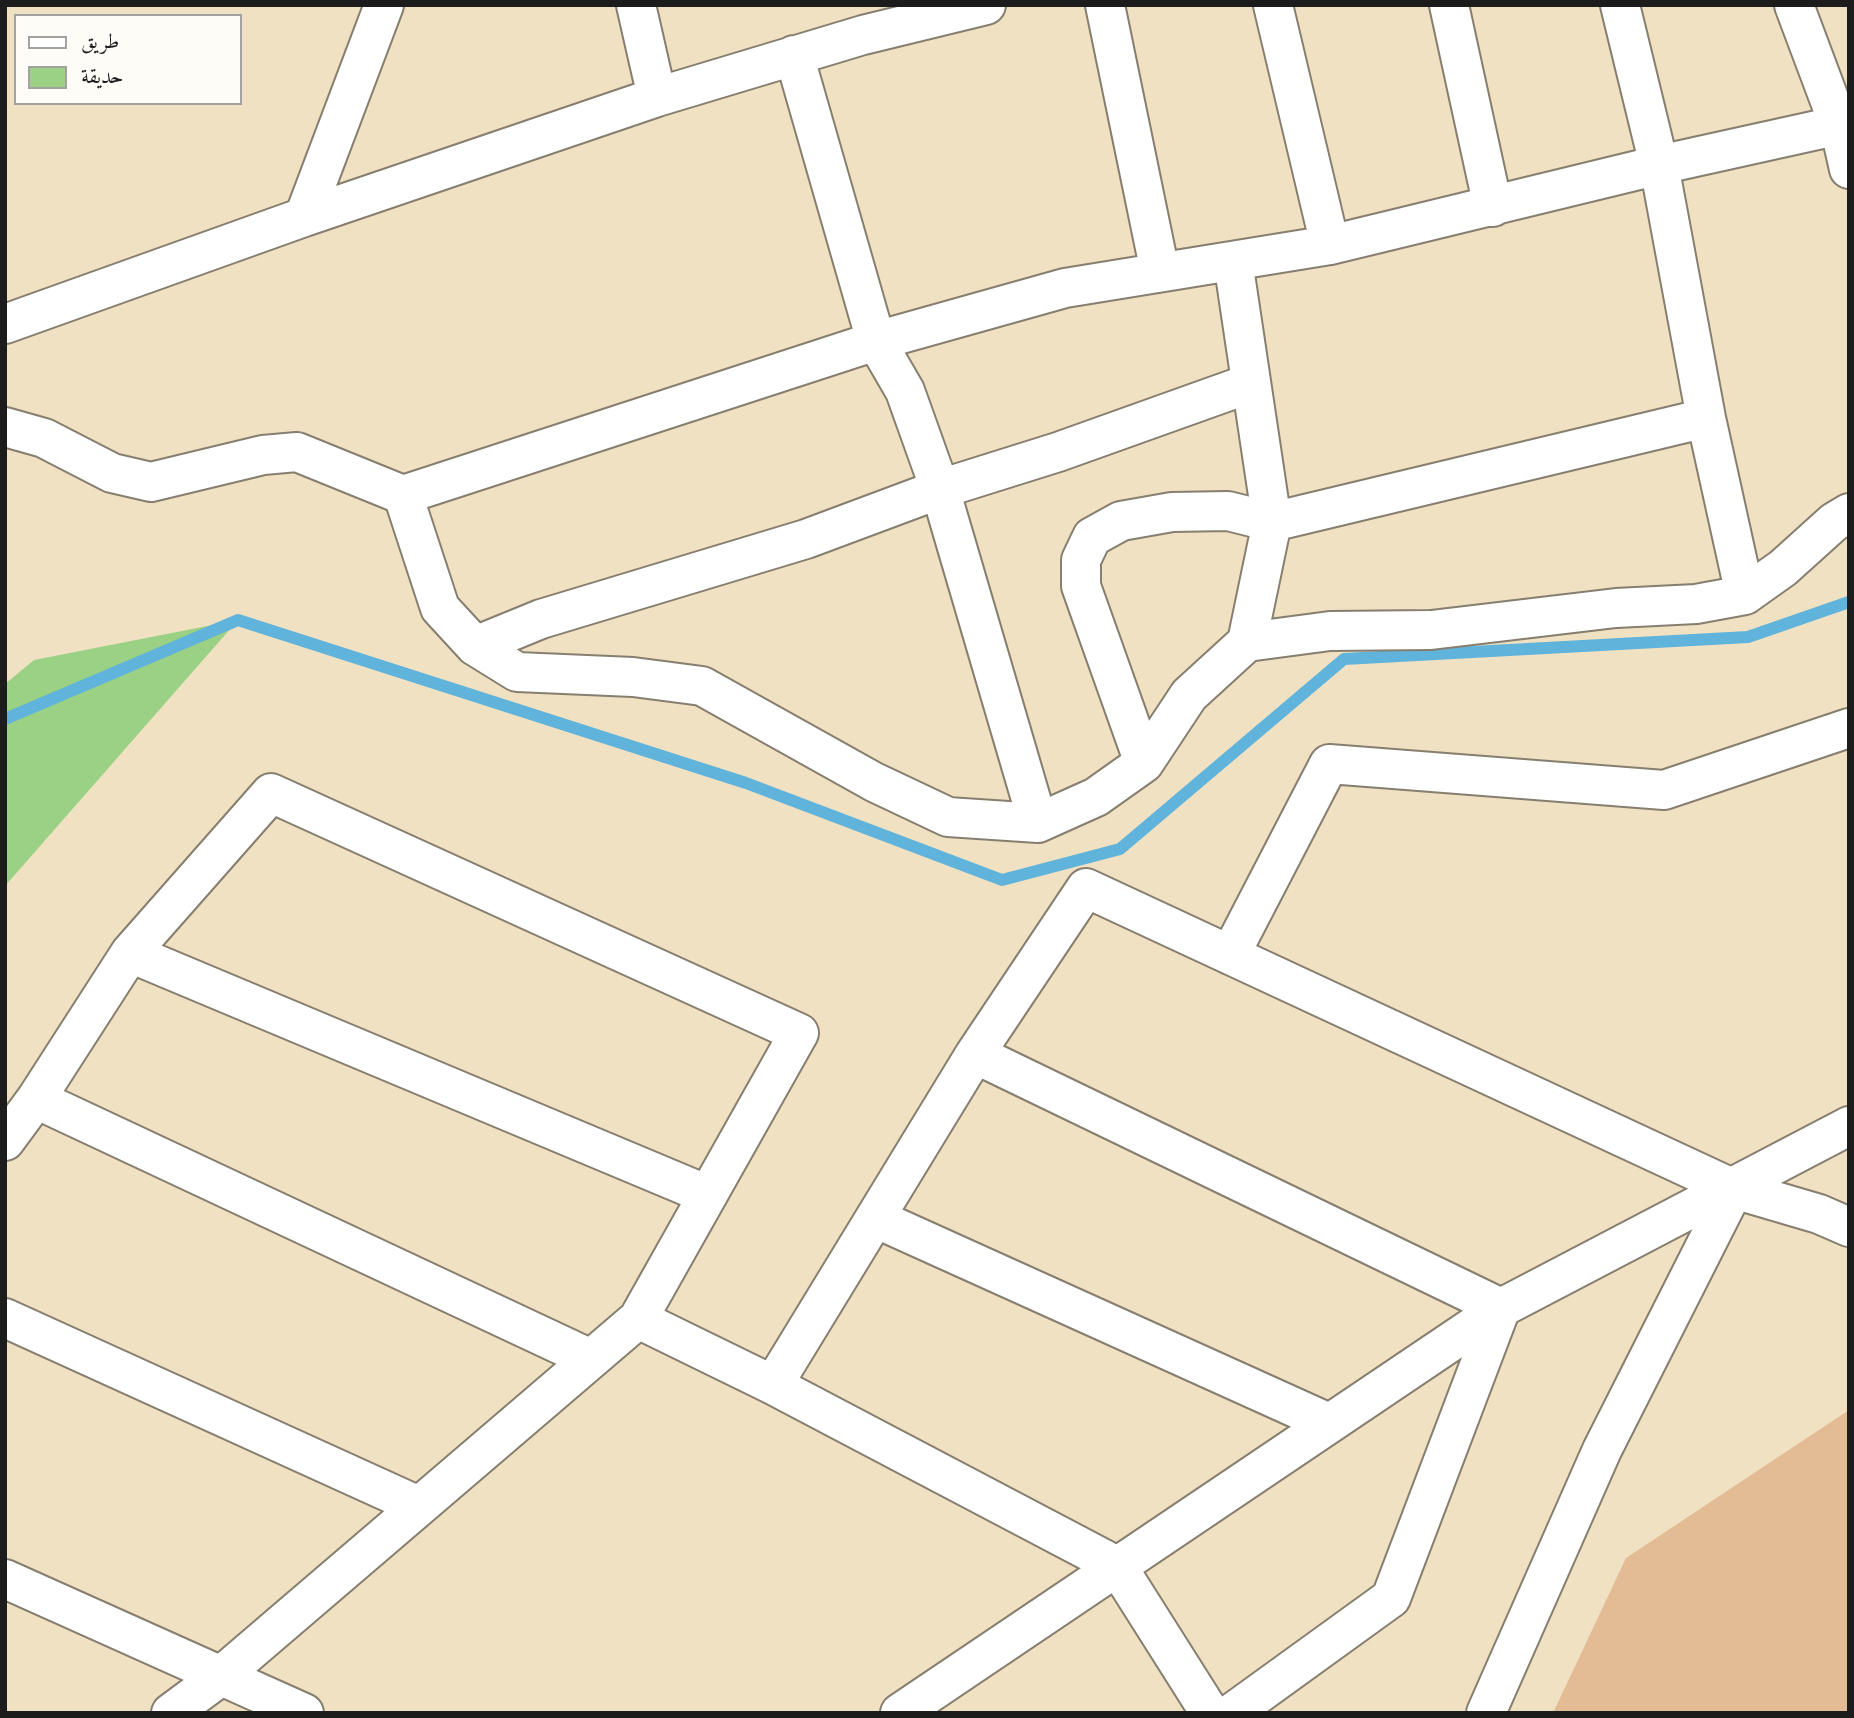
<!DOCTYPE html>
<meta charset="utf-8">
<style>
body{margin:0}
#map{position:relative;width:1854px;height:1718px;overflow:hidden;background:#f0e1c2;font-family:"EB Garamond",Amiri,serif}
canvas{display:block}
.frame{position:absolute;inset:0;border:7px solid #1c1c1c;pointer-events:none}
.legend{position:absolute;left:14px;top:14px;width:228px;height:91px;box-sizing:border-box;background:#fdfcf7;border:2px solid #a3a29f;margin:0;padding:9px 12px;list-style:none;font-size:21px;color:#1c1c1c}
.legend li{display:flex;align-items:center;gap:14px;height:35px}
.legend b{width:35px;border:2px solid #a3a29f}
</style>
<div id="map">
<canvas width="1854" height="1718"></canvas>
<div class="frame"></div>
<ul class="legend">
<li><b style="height:9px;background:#fff"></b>طريق</li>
<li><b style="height:19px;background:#9ad184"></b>حديقة</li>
</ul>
</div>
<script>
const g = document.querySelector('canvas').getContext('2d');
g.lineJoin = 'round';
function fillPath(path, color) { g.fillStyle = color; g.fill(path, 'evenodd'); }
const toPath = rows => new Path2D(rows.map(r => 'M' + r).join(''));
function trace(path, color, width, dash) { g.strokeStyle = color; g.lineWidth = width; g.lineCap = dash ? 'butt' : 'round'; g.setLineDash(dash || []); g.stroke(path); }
fillPath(toPath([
 [238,620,5,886,5,684,34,660]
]), '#9ad184');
trace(toPath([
 [5,719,238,620,746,783,1002,880,1120,849,1344,659,1748,637,1849,602]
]), '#60b3db', 12);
fillPath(toPath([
 [1849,1410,1849,1713,1553,1713,1626,1558]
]), '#e3bb94');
const street = toPath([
 [636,5,657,97],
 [1105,5,1160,272],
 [1273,5,1330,245],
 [1449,5,1493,207],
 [1620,5,1659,165,1706,418,1745,595],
 [1794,5,1839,125,1849,169],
 [794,55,876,341,905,391,940,489,1038,823],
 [304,217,657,97,863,35,986,5],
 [1233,261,1272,522,1247,642],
 [5,324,304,217,384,5],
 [5,427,44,438,112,473,151,482,263,455,297,452,403,495,440,608,475,646,517,672,633,677,702,686,874,782,948,817,1038,823,1096,797,1144,763,1189,695,1247,642,1330,631,1431,630,1616,608,1696,604,1745,595,1783,568,1834,522,1849,513],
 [403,495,876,341,1065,288,1330,245,1659,165,1849,123],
 [475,646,541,619,806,539,940,489,1058,452,1251,383],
 [1144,763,1081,586,1081,560,1092,537,1121,521,1172,512,1228,511,1272,522,1706,418],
 [130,953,708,1195],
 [1230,955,1329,764,1664,790,1849,728],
 [975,1054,1501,1308,1391,1598,1232,1713],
 [36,1099,591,1359],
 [5,1141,36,1099,130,953,271,793,799,1033,638,1319,221,1676,171,1713],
 [875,1218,1329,1423],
 [5,1318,419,1506],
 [638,1319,773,1385,1117,1566,1210,1713],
 [773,1385,975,1054,1086,888,1734,1189,1819,1214,1849,1227],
 [5,1579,304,1713],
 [900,1713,1501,1308,1849,1126],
 [1486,1713,1602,1450,1734,1189]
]);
trace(street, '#867e6f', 42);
trace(street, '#fff', 38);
</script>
